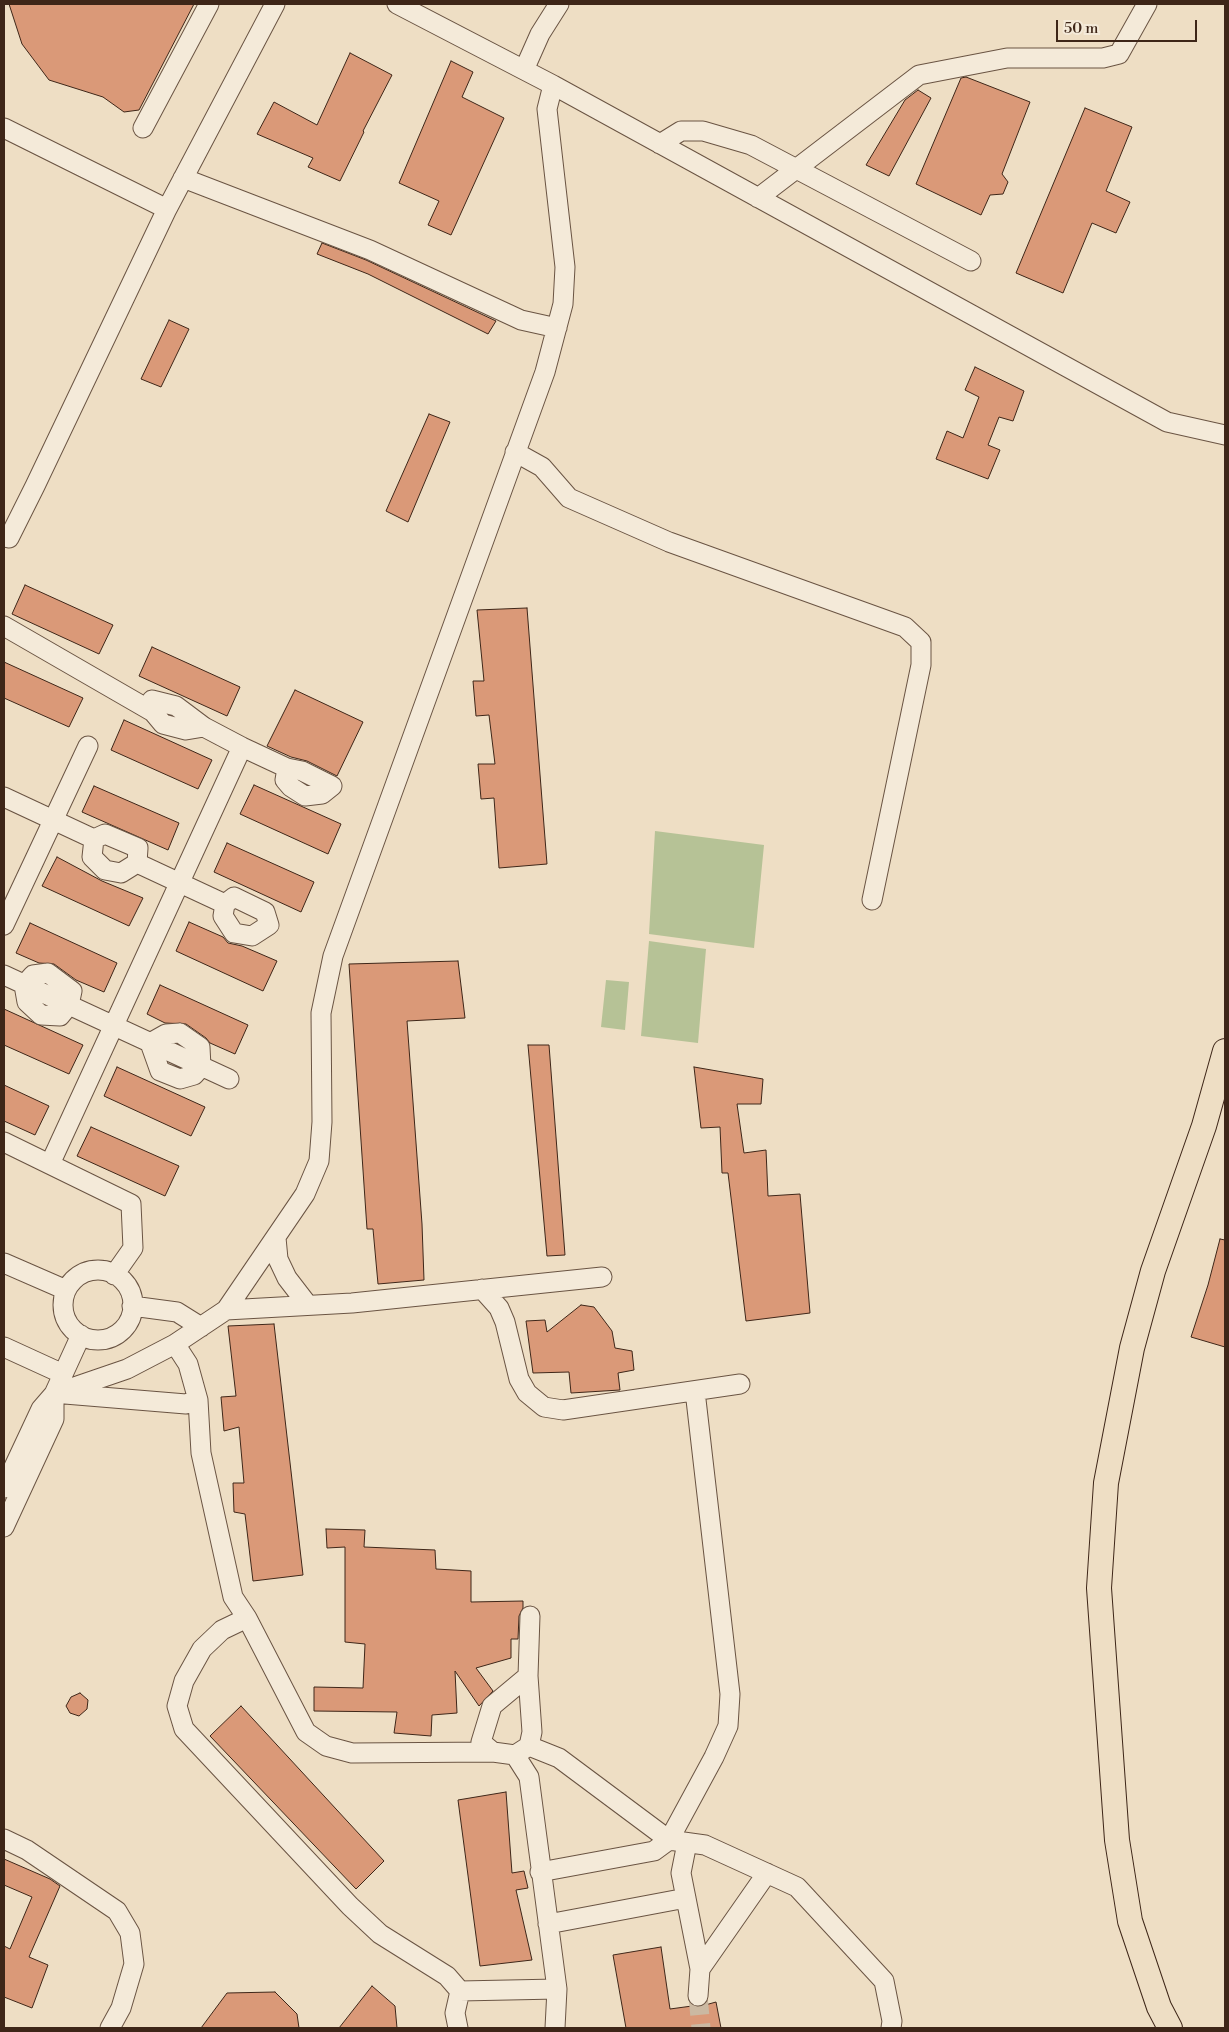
<!DOCTYPE html>
<style>
body{margin:0}
#map{position:relative;width:1229px;height:2032px;overflow:hidden;background:#eedec4;font-family:"Libre Bodoni",serif}
canvas{display:block}
.frame{position:absolute;inset:0;border:5px solid #3e2618;pointer-events:none}
.scale{position:absolute;left:1056px;top:20px;width:141px;height:22px;box-sizing:border-box;border:2px solid #3e2618;border-top:0;padding-left:6px;font-size:15px;line-height:18px;white-space:nowrap;color:#3e2618;-webkit-text-stroke:4px #f4ead9;paint-order:stroke}
</style>
<div id="map">
<canvas width="1229" height="2032"></canvas>
<div class="frame"></div>
<div class="scale">50 m</div>
</div>
<script>
const g = document.querySelector('canvas').getContext('2d');
g.lineJoin = 'round';
function fillPath(path, color) { g.fillStyle = color; g.fill(path, 'evenodd'); }
const toPath = rows => new Path2D(rows.map(r => 'M' + r).join(''));
function trace(path, color, width, dash) { g.strokeStyle = color; g.lineWidth = width; g.lineCap = dash ? 'butt' : 'round'; g.setLineDash(dash || []); g.stroke(path); }
fillPath(toPath([
 [655,831,764,845,754,948,649,934],
 [649,941,706,949,698,1043,641,1036],
 [606,980,629,982,625,1030,601,1027]
]), '#b6c296');
const building = toPath([
 [9,4,194,4,139,110,124,112,103,97,49,80,22,44,9,4],
 [350,53,392,75,363,131,364,132,340,181,308,167,313,158,257,134,274,102,317,125,350,53],
 [451,61,473,72,462,97,504,118,451,235,428,225,439,201,399,183,451,61],
 [966,77,1030,102,1002,174,1008,182,1003,194,990,195,981,215,916,184,961,78,966,77],
 [918,90,931,98,889,176,866,165,905,100,918,90],
 [1085,108,1132,127,1106,191,1130,202,1116,233,1092,223,1063,293,1016,273,1085,108],
 [322,243,366,260,496,321,488,334,368,274,317,254,322,243],
 [169,320,189,329,161,387,141,379,169,320],
 [975,367,1024,391,1013,421,999,417,988,445,1000,450,988,479,936,459,947,431,963,438,979,397,965,390,975,367],
 [429,414,450,422,408,522,386,511,429,414],
 [25,585,113,625,99,654,12,614,25,585],
 [527,608,547,864,499,868,494,798,481,799,478,764,495,764,489,715,476,716,473,681,484,681,477,610,527,608],
 [152,647,240,687,227,716,139,676,152,647],
 [4,662,83,698,69,727,4,698,4,662],
 [295,690,363,722,337,776,307,761,291,757,267,746,295,690],
 [124,720,212,760,198,789,111,750,124,720],
 [254,785,341,824,328,854,240,814,254,785],
 [94,786,179,823,168,850,82,812,94,786],
 [227,843,314,882,301,912,214,872,227,843],
 [57,857,102,881,143,898,129,926,42,886,57,857],
 [189,922,223,937,228,943,242,946,277,961,263,991,176,951,189,922],
 [30,923,117,963,104,992,76,980,54,964,39,963,16,953,30,923],
 [458,961,465,1018,407,1021,422,1224,424,1280,378,1284,373,1229,367,1229,349,964,458,961],
 [160,985,248,1025,235,1054,210,1043,206,1038,186,1024,165,1023,147,1014,160,985],
 [4,1009,83,1045,69,1074,4,1045,4,1009],
 [528,1045,549,1045,565,1255,547,1256,528,1045],
 [117,1067,205,1107,191,1136,104,1096,117,1067],
 [694,1067,763,1079,761,1104,737,1104,744,1153,766,1150,768,1196,800,1194,810,1313,746,1321,728,1173,722,1173,720,1127,701,1128,694,1067],
 [4,1085,49,1106,35,1135,4,1121,4,1085],
 [91,1127,179,1166,165,1196,77,1156,91,1127],
 [1220,1239,1225,1240,1225,1347,1191,1337,1208,1285,1220,1239],
 [581,1305,594,1307,612,1331,615,1348,632,1351,634,1370,618,1373,620,1390,571,1393,569,1372,533,1373,526,1321,545,1320,547,1332,581,1305],
 [274,1324,303,1575,253,1581,245,1514,234,1512,233,1483,244,1483,239,1427,224,1431,221,1397,236,1396,228,1326,274,1324],
 [326,1529,365,1530,364,1547,435,1550,436,1569,471,1571,471,1602,523,1601,523,1608,519,1616,518,1639,511,1639,511,1658,476,1668,493,1691,479,1706,455,1671,457,1713,432,1715,431,1736,394,1733,397,1712,314,1711,314,1687,363,1688,365,1644,345,1642,345,1547,327,1548,326,1529],
 [80,1693,88,1700,87,1709,79,1716,70,1713,66,1706,71,1697,80,1693],
 [241,1706,384,1861,356,1889,210,1736,241,1706],
 [506,1792,512,1873,524,1871,528,1888,516,1890,532,1960,480,1966,458,1800,506,1792],
 [4,1859,50,1879,60,1886,29,1957,48,1965,32,2008,4,1997,4,1946,10,1949,32,1897,4,1885,4,1859],
 [661,1947,670,2009,692,2006,698,2007,716,2002,721,2028,626,2028,613,1955,661,1947],
 [372,1986,395,2006,397,2028,339,2028,372,1986],
 [275,1992,297,2014,299,2028,201,2028,227,1993,275,1992]
]);
fillPath(building, '#da9978');
trace(building, '#3e2618', 1);
trace(toPath([
 [698,1996,701,2028]
]), '#cbb9a2', 19, [19, 9]);
const minor = toPath([
 [397,4,553,85,1167,422,1225,435],
 [524,70,540,34,559,4],
 [4,128,167,209,275,4],
 [143,128,209,4],
 [660,144,681,131,703,131,751,145,971,261],
 [183,178,370,250,521,320,557,328],
 [758,198,919,75,1007,58,1103,58,1119,54,1147,4],
 [515,452,542,467,569,498,669,542,905,627,921,642,921,665,872,900],
 [4,537,9,538,35,486,167,209],
 [4,626,153,712],
 [204,727,186,730,163,724,153,712,152,700,176,706,204,727,242,747,287,768,302,771,332,786,322,794,305,796,291,787,285,780,287,768],
 [4,797,94,839,105,834,138,848,137,863,121,873,105,870,92,857,94,839],
 [137,863,225,904],
 [234,897,265,912,269,925,252,936,234,933,223,916,225,904,234,897],
 [4,925,88,746],
 [48,973,72,991,69,1005,60,1016,41,1015,27,1002,24,985,33,975,48,973],
 [4,975,229,1079],
 [180,1033,200,1047,201,1067,194,1075,180,1079,160,1071,150,1043,166,1034,180,1033],
 [4,1142,131,1204,133,1248,114,1275],
 [50,1164,242,747],
 [276,1238,278,1259,287,1278,307,1304],
 [4,1263,66,1290],
 '63 1305a35 35 0 1 1 70 0a35 35 0 1 1-70 0Z',
 [482,1289,499,1308,505,1322,519,1379,527,1393,544,1407,563,1410,740,1384],
 [132,1306,177,1312,201,1327],
 [226,1310,352,1303,602,1277],
 [175,1344,188,1364,198,1400,201,1453,233,1597,247,1618,306,1732,326,1746,352,1753,493,1752],
 [4,1347,63,1374],
 [54,1394,127,1369,175,1344,226,1310,305,1194,319,1161,322,1122,321,1013,333,956,545,372,563,304,565,267,547,109,553,85],
 [65,1394,186,1404,198,1400],
 [4,1488,41,1409,54,1394,81,1335],
 [4,1527,54,1419,54,1394],
 [247,1618,222,1630,202,1649,184,1681,177,1706,184,1729,350,1906,380,1934,447,1976,460,1991,557,1989],
 [528,1676,492,1706,481,1742,493,1752,515,1755,529,1746,532,1732,528,1676,530,1616],
 [529,1746,559,1758,669,1840,705,1845,797,1887,884,1981,892,2021,891,2028],
 [515,1755,529,1777,557,1989,555,2028],
 [4,1839,27,1850,117,1911,130,1933,134,1964,121,2008,110,2028],
 [687,1843,681,1873,700,1969,698,1996],
 [540,1872,654,1851,669,1840,714,1757,728,1726,730,1694,695,1391],
 [548,1924,686,1898],
 [700,1969,767,1873],
 [458,2028,455,2013,460,1991]
]);
const major = toPath([
 [1170,2028,1159,2007,1130,1921,1117,1840,1099,1588,1106,1483,1132,1348,1153,1271,1204,1126,1225,1051]
]);
trace(minor, '#6a5443', 21);
trace(major, '#3e2618', 26);
trace(minor, '#f4ead9', 19);
trace(major, '#eedec4', 24);
</script>
